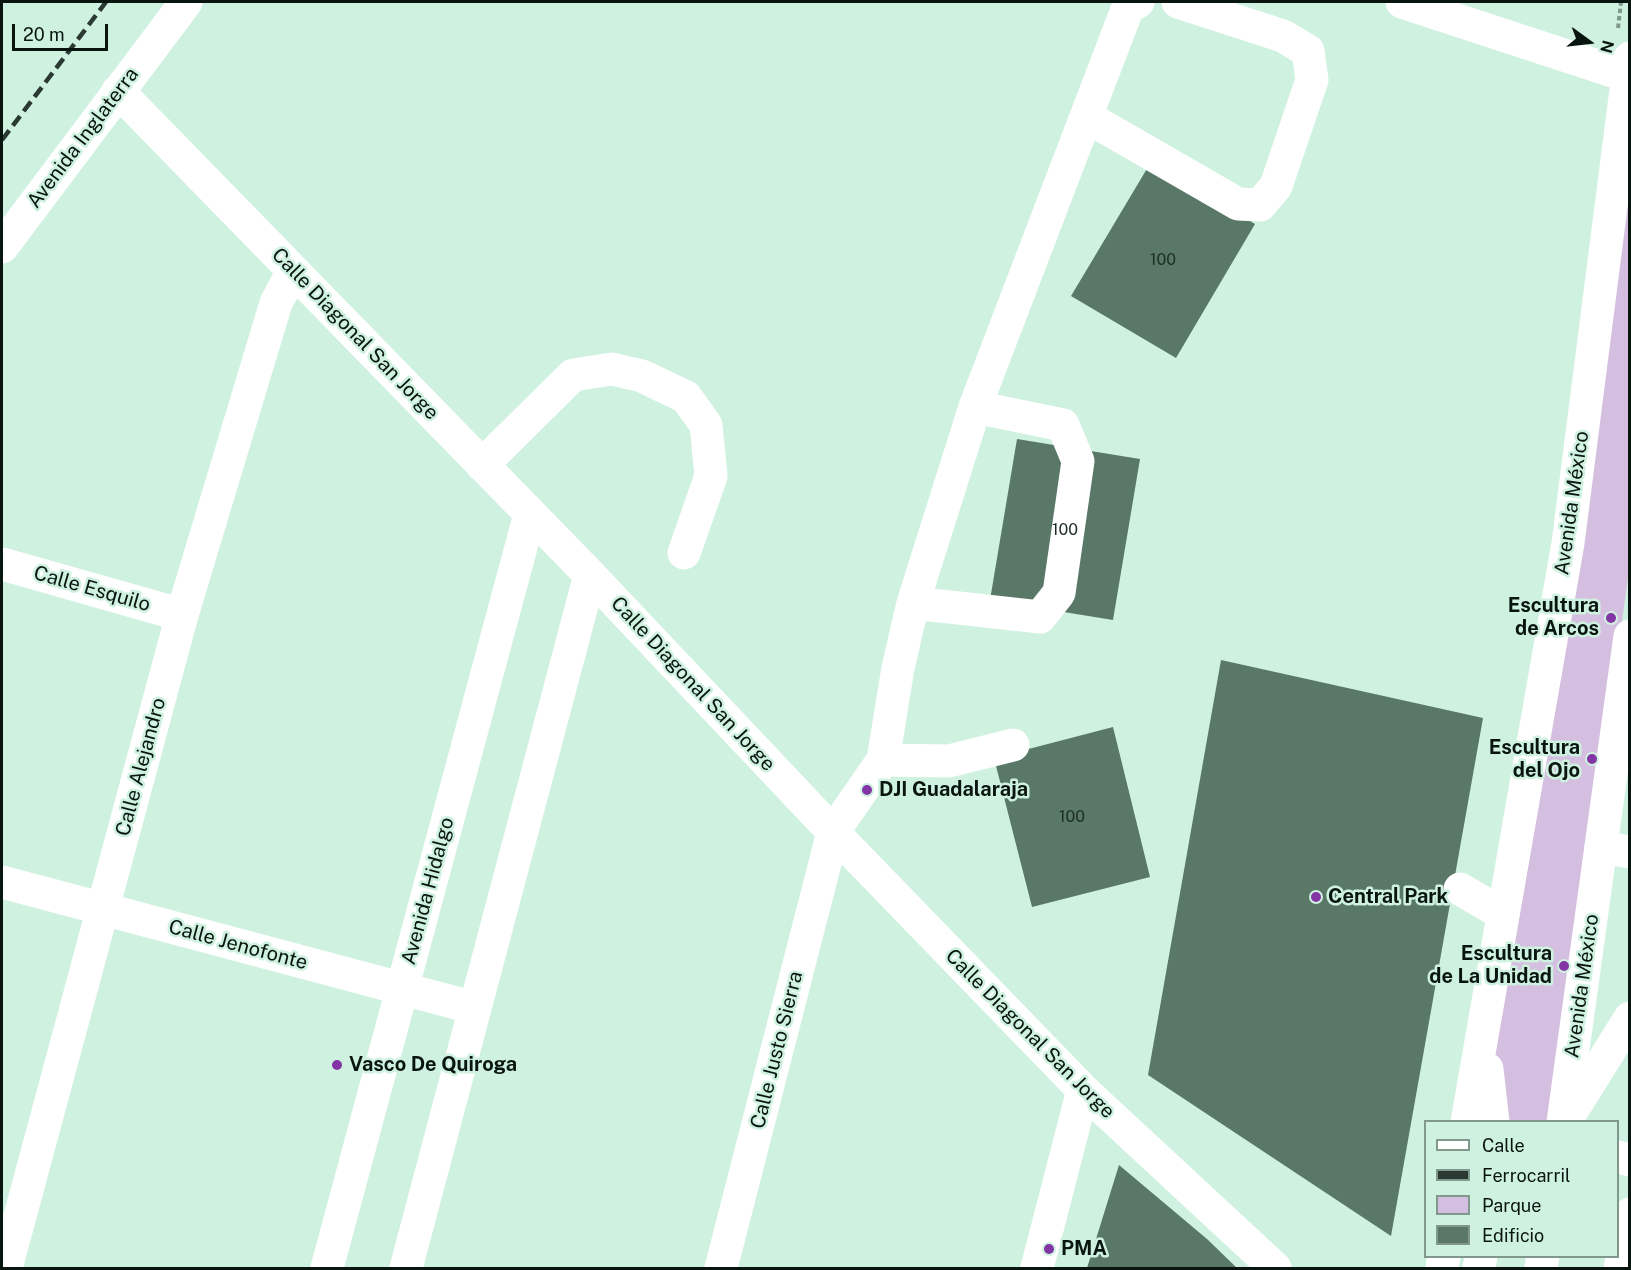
<!DOCTYPE html>
<meta charset="utf-8">
<style>
body{margin:0}
#map{position:relative;width:1631px;height:1270px;overflow:hidden;background:#cff1df;font-family:"Public Sans",sans-serif}
canvas{display:block}
.frame{position:absolute;inset:0;border:3px solid #09150f;pointer-events:none}
.legend{position:absolute;left:1424px;top:1120px;width:195px;height:138px;box-sizing:border-box;background:#cff1df;border:2px solid #80998c;margin:0;padding:8px 10px;list-style:none;font-size:18px;color:#09150f}
.legend li{display:flex;align-items:center;gap:12px;height:30px}
.legend b{width:30px;border:2px solid #80998c}
.north{position:absolute;left:1559px;top:12px;width:60px;height:60px;-webkit-text-stroke:4px #cff1df;paint-order:stroke;rotate:105deg;font-size:16px;font-weight:700;line-height:24px;text-align:center;color:#09150f}
.north::after{content:'';display:block;margin:auto;width:21px;height:27px;background:#09150f;clip-path:polygon(50% 0,100% 100%,50% 72%,0 100%)}
.scale{position:absolute;left:12px;top:24px;width:96px;height:27px;box-sizing:border-box;border:3px solid #09150f;border-top:0;padding-left:8px;font-size:18px;line-height:21px;white-space:nowrap;color:#09150f;-webkit-text-stroke:4px #cff1df;paint-order:stroke}
</style>
<div id="map">
<canvas width="1631" height="1270"></canvas>
<div class="frame"></div>
<ul class="legend">
<li><b style="height:8px;background:#fff"></b>Calle</li>
<li><b style="height:8px;background:#2a3932"></b>Ferrocarril</li>
<li><b style="height:16px;background:#d4bfe0"></b>Parque</li>
<li><b style="height:16px;background:#597868"></b>Edificio</li>
</ul>
<div class="north">N</div>
<div class="scale">20 m</div>
</div>
<script>
const g = document.querySelector('canvas').getContext('2d');
g.lineJoin = 'round';
function fillPath(path, color) { g.fillStyle = color; g.fill(path, 'evenodd'); }
const toPath = rows => new Path2D(rows.map(r => 'M' + r).join(''));
function trace(path, color, width, dash) { g.strokeStyle = color; g.lineWidth = width; g.lineCap = dash ? 'butt' : 'round'; g.setLineDash(dash || []); g.stroke(path); }
function write(font, color, halo, rows, align = 'center') {
  g.font = font + ' "Public Sans",sans-serif'; g.lineWidth = 5; g.setLineDash([]); g.textBaseline = 'middle'; g.strokeStyle = halo; g.fillStyle = color; for (const [text, x, y, turn = 0] of rows) {
    g.save(); g.translate(x, y); g.rotate((+turn || 0) * Math.PI / 180); g.textAlign = isNaN(turn) ? turn : align; if (halo) g.strokeText(text, 0, 0); g.fillText(text, 0, 0); g.restore();
  }
}
fillPath(toPath([
 [1629,100,1629,570,1553,1121,1501,1121,1491,1031]
]), '#d4bfe0');
fillPath(toPath([
 [1151,162,1255,224,1176,358,1071,296],
 [1017,439,1140,459,1113,620,990,600],
 [1221,660,1483,718,1391,1236,1148,1075],
 [1113,727,1150,877,1032,907,994,758],
 [1119,1165,1207,1239,1237,1268,1087,1268]
]), '#597868');
trace(toPath([
 [1618,28,1621,2]
]), '#7f988a', 4, [4.5, 3]);
trace(toPath([
 [1402,2,1628,76],
 [118,91,590,575,833,832,1083,1090,1275,1268],
 [1087,117,1238,204,1260,205,1276,186,1312,80,1308,51,1283,36,1178,2],
 [2,247,186,2],
 [482,465,573,375,612,369,642,376,686,397,706,425,711,476,684,553],
 [2,564,182,615],
 [913,603,1040,617,1059,593,1078,461,1063,425,975,407],
 [883,760,949,761,1013,745],
 [1601,847,1630,852],
 [2,882,475,1008],
 [1460,889,1503,914],
 [1565,1122,1630,1018],
 [1618,1157,1630,1160],
 [6,1268,182,615,276,303,293,271],
 [327,1268,530,514],
 [406,1268,590,575],
 [721,1268,833,832,883,760,898,668,913,603,975,407,1128,7,1138,2],
 [1037,1268,1083,1090],
 [1620,1268,1630,1214]
]), '#fff', 33);
trace(toPath([
 [1487,1069,1493,1122],
 [1467,1122,1568,543,1630,58],
 [1563,1122,1630,636],
 [1442,1268,1444,1256],
 [1479,1268,1481,1256],
 [1541,1268,1543,1256]
]), '#fff', 33);
trace(toPath([
 [2,140,106,2]
]), '#2a3932', 4.5, [12, 6]);
for (const [x, y, r, color] of [
 [1611,618,6,"#8335a6"],
 [1592,759,6,"#8335a6"],
 [867,790,6,"#8335a6"],
 [1316,897,6,"#8335a6"],
 [1564,966,6,"#8335a6"],
 [337,1065,6,"#8335a6"],
 [1049,1249,6,"#8335a6"]
]) { const dot = new Path2D(); dot.arc(x, y, r, 0, 2 * Math.PI); g.fillStyle = color; g.fill(dot); trace(dot, '#cff1df', 2); }
write('16px', '#1d2e25', null, [
 ["100",1163,260],
 ["100",1065,530],
 ["100",1072,817]
]);
write('20px', '#09150f', '#cff1df', [
 ["Avenida Inglaterra",83,138,-53],
 ["Calle Diagonal San Jorge",355,334,46],
 ["Avenida México",1572,503,-82],
 ["Calle Esquilo",92,589,16],
 ["Calle Diagonal San Jorge",693,684,47],
 ["Calle Alejandro",141,767,-75],
 ["Avenida Hidalgo",428,891,-75],
 ["Calle Jenofonte",238,945,15],
 ["Avenida México",1582,986,-82],
 ["Calle Diagonal San Jorge",1030,1034,45],
 ["Calle Justo Sierra",777,1050,-76]
]);
write('bold 20px', '#09150f', '#cff1df', [
 ["Escultura",1599,606,"right"],
 ["de Arcos",1599,629,"right"],
 ["Escultura",1580,748,"right"],
 ["del Ojo",1580,771,"right"],
 ["DJI Guadalaraja",879,790],
 ["Central Park",1328,897],
 ["Escultura",1552,954,"right"],
 ["de La Unidad",1552,977,"right"],
 ["Vasco De Quiroga",349,1065],
 ["PMA",1061,1249]
], 'left');
</script>
